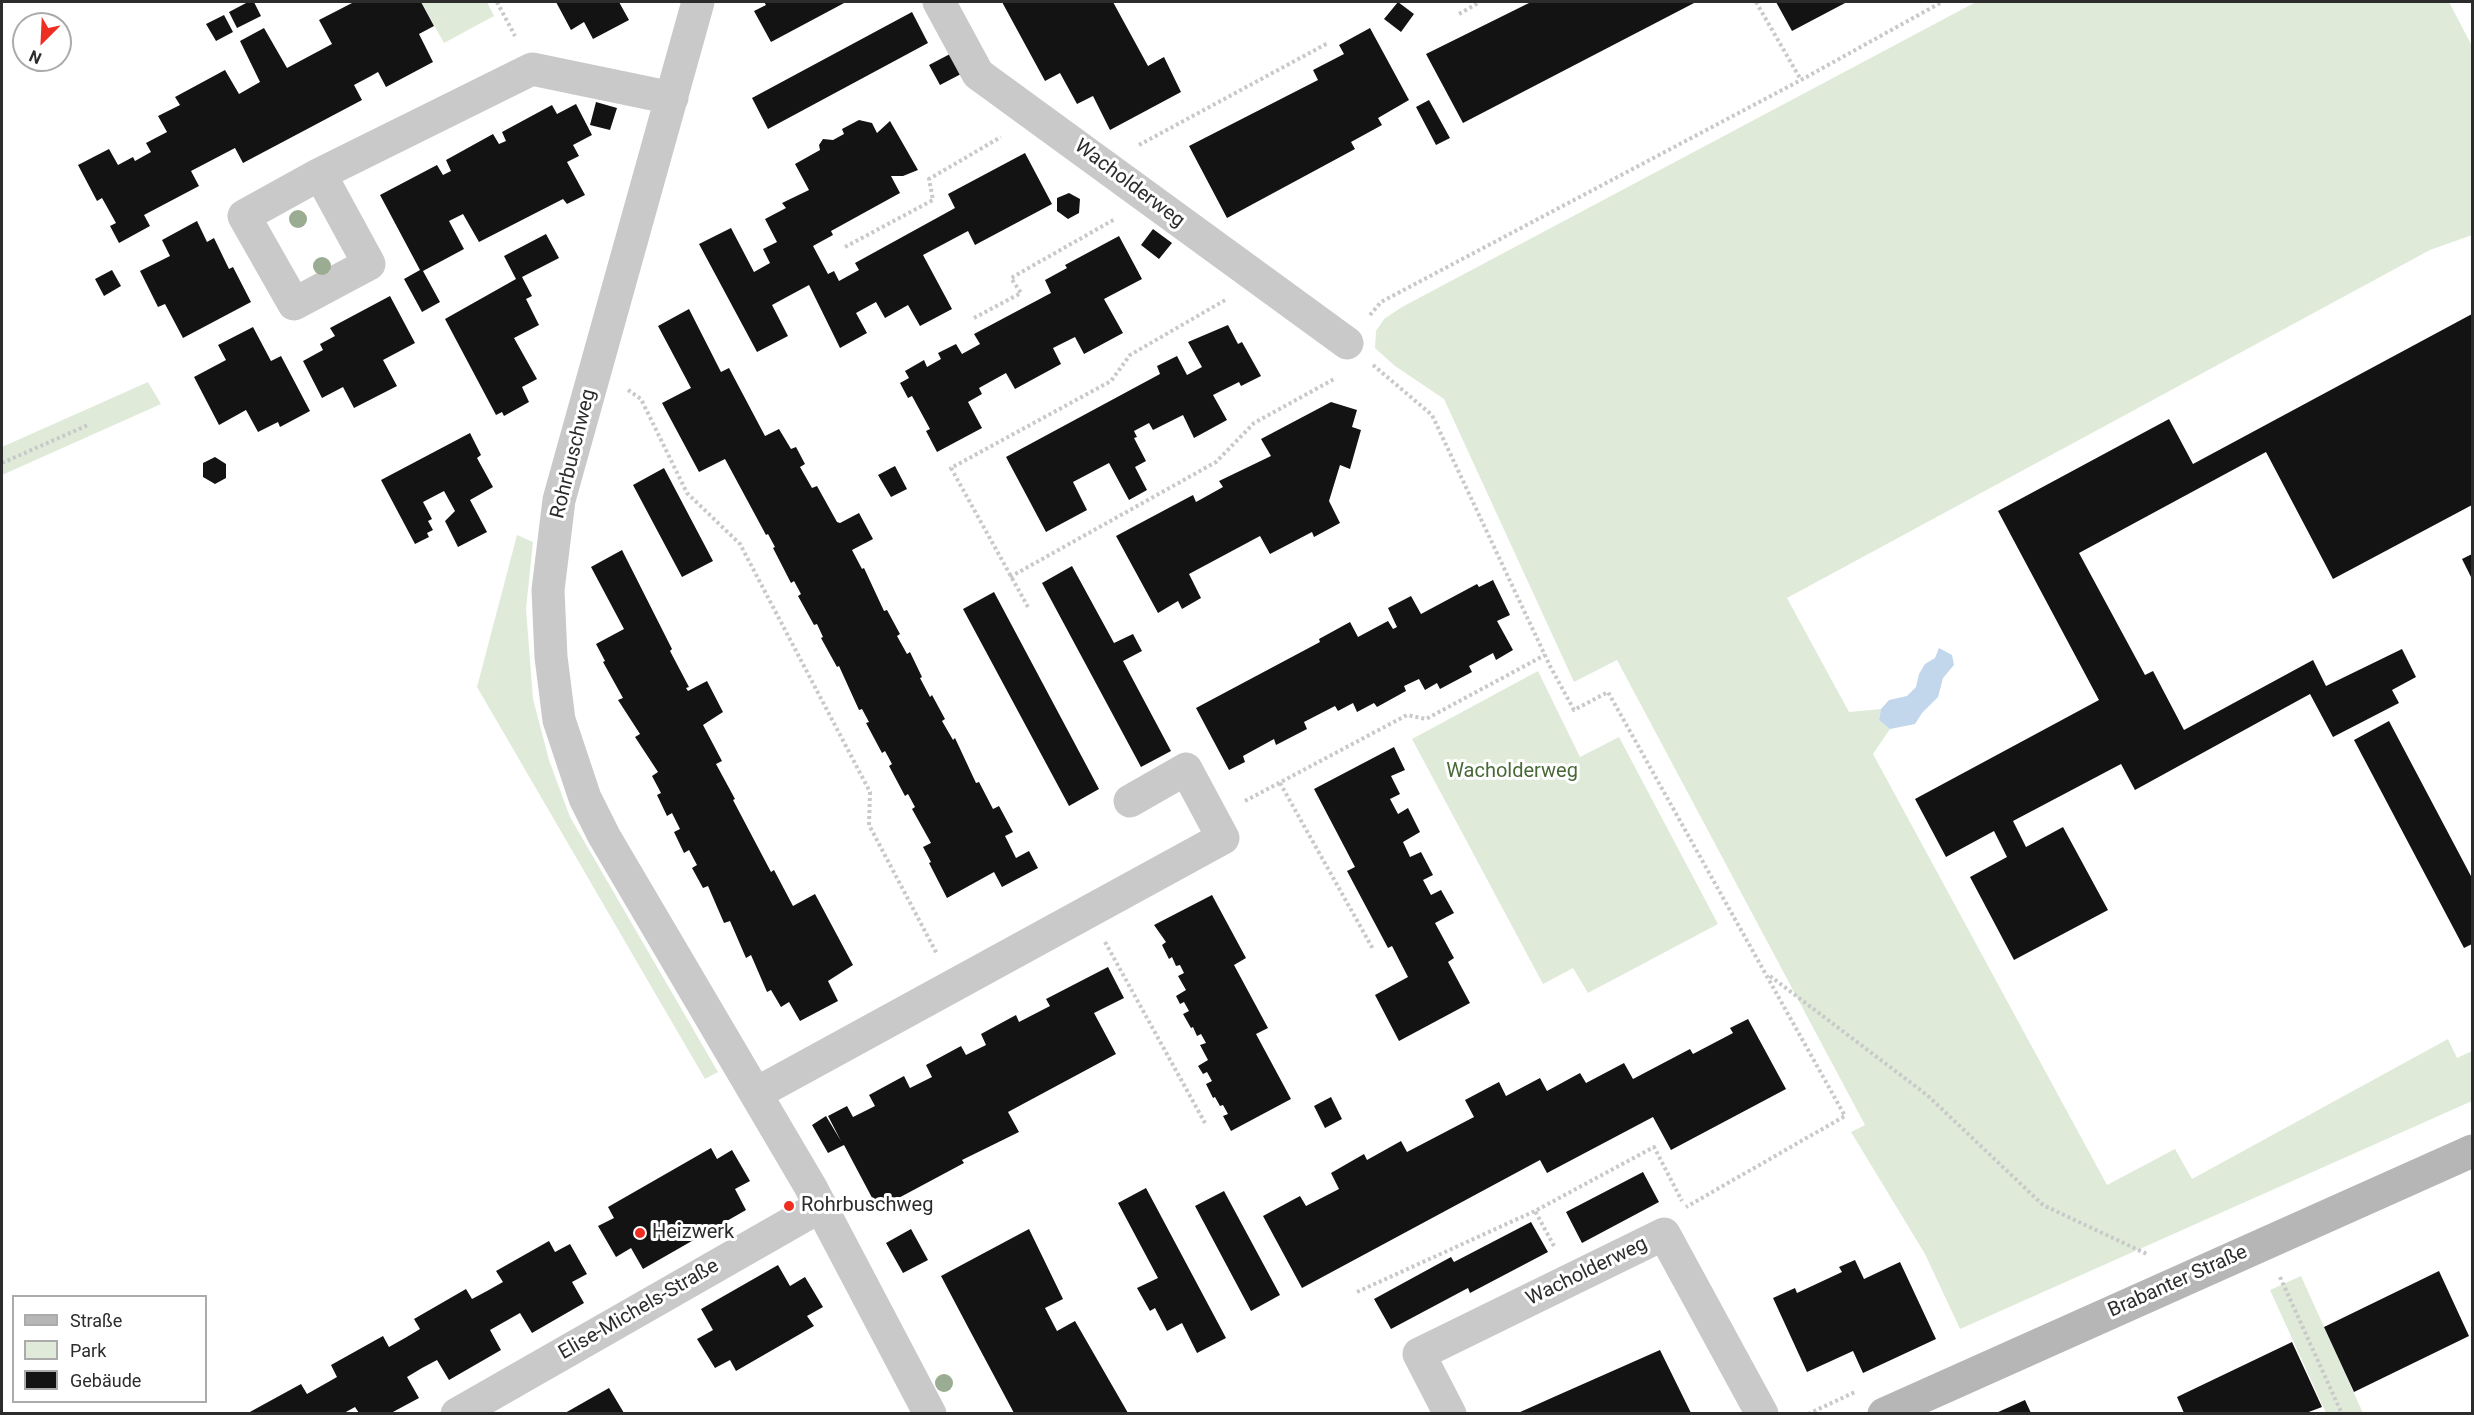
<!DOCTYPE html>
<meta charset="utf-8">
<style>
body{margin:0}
#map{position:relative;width:2474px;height:1415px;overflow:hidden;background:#fff;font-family:Roboto,sans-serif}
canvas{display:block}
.frame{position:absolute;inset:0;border:3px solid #2c2c2c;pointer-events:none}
.legend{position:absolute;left:12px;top:1295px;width:195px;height:108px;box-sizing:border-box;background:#fff;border:2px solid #ababab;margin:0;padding:8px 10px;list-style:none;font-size:18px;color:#2c2c2c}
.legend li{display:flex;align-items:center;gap:12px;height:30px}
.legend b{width:30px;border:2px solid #ababab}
.north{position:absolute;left:12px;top:12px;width:60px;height:60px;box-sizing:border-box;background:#fff;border:2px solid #ababab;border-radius:50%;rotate:204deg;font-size:16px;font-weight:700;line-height:24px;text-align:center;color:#2c2c2c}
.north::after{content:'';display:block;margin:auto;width:21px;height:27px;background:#ef2e22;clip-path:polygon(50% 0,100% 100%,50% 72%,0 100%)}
</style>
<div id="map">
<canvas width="2474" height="1415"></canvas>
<div class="frame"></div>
<ul class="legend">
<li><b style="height:8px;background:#b6b6b6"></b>Straße</li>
<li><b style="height:16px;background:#dfebd8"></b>Park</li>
<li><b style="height:16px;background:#131313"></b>Gebäude</li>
</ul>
<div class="north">N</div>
</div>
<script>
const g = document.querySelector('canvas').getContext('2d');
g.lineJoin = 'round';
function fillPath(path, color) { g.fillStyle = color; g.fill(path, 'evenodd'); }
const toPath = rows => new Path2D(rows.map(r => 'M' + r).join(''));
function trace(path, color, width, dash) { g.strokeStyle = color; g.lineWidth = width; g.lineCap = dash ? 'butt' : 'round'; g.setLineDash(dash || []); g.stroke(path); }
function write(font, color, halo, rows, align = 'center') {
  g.font = font + ' Roboto,sans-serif'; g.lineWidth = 6; g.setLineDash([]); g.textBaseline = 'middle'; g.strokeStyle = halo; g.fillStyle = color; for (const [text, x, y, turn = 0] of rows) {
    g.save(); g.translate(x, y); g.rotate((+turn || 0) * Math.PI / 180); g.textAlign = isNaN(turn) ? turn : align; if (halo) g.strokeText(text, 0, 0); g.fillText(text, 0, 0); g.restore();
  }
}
fillPath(toPath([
 [421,2,487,2,494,16,444,43],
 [1976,2,2449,2,2472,46,2472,235,2430,250,1787,598,1849,712,1881,709,1879,720,1890,729,1873,754,2107,1185,2175,1149,2192,1179,2448,1039,2457,1058,2472,1051,2472,1101,1960,1329,1925,1254,1851,1132,1865,1125,1617,660,1574,682,1444,399,1395,366,1375,348,1376,331,1384,319,1402,307],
 [148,382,161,404,2,475,2,447],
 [517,535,533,542,526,609,533,699,549,760,570,817,718,1072,705,1079,477,687],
 [1538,671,1580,757,1619,737,1718,924,1588,993,1573,968,1543,984,1412,739],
 [2301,1276,2363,1413,2326,1413,2270,1290]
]), '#dfebd8');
fillPath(toPath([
 [1939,648,1952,655,1954,665,1943,678,1938,697,1922,713,1915,724,1890,729,1879,720,1881,709,1889,700,1907,696,1916,687,1919,674,1925,664,1935,658]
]), '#c2d6ec');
fillPath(toPath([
 [248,2,254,2,261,16,237,28,229,12],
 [354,2,421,2,434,26,419,34,433,62,386,87,378,72,371,76,354,85,362,100,243,163,235,148,191,171,199,186,144,215,150,226,119,243,110,226,116,223,102,198,97,201,78,165,109,149,118,165,133,157,135,161,151,152,146,143,167,132,158,116,180,105,175,97,225,70,239,94,260,82,240,41,264,28,287,68,332,44,319,20],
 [556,2,619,2,629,20,593,39,584,22,571,30],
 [764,2,846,2,771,42,754,11,766,5],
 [1002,2,1113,2,1148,66,1164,57,1181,92,1110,130,1093,96,1077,104,1060,73,1045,81],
 [1398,2,1414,14,1401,32,1384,19],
 [1531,2,1696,2,1463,123,1426,54],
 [1776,2,1847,2,1792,31],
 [912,12,928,43,768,129,752,98],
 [224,15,233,32,216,41,206,24],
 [1370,28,1409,100,1378,118,1382,125,1351,142,1355,149,1227,218,1189,146,1318,80,1313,70,1344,54,1339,45],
 [950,54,961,74,940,85,929,65],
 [1429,100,1450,138,1436,145,1416,107],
 [596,102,617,108,610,130,590,125],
 [576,104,592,135,573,145,579,156,567,162,585,195,567,204,563,199,479,242,463,214,449,221,464,249,423,271,440,302,422,312,404,279,420,270,380,195,437,165,443,175,451,171,446,160,493,134,499,144,506,141,502,132,552,105,557,114],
 [859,120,872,123,877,133,890,121,918,170,903,176,891,176,900,193,831,231,833,235,813,246,828,274,834,271,839,281,859,270,855,263,955,208,948,194,1025,153,1052,204,975,245,968,231,923,255,952,309,920,326,908,305,885,318,876,302,856,313,867,333,840,348,809,285,772,305,788,336,757,352,699,244,731,228,754,272,770,263,763,249,777,242,765,219,786,208,782,203,809,190,795,164,820,150,819,145,823,139,833,140,844,134,842,129],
 [1069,193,1080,199,1079,213,1068,219,1057,211,1057,198],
 [197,221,207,242,214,238,229,269,233,267,251,302,183,338,165,304,158,307,140,271,170,256,162,240],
 [1153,229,1172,243,1159,259,1141,245],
 [546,234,559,258,522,277,532,296,526,299,539,325,514,338,537,379,522,387,529,402,504,416,502,412,496,415,445,319,516,279,504,256],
 [1119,236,1142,279,1104,299,1123,333,1084,354,1075,337,1053,348,1061,364,1015,389,1006,373,979,388,982,394,968,402,982,428,937,452,926,431,930,429,912,396,908,398,900,383,909,378,905,371,924,360,927,367,941,359,938,353,956,344,962,354,980,344,974,334,1051,293,1045,280,1067,268,1065,265],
 [112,270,121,286,104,296,95,279],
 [390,296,415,343,383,360,397,386,354,408,343,387,322,398,303,361,323,350,320,344,335,336,330,328],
 [689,309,721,372,729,368,765,436,779,429,791,449,796,447,805,464,800,467,812,488,817,486,837,522,840,523,859,513,873,539,852,550,862,569,864,568,884,611,887,610,900,634,897,636,907,654,910,652,922,677,920,678,930,697,932,695,945,719,942,721,953,740,955,738,976,783,979,782,993,809,999,806,1013,832,1005,836,1016,858,1029,851,1038,868,1002,887,994,872,947,898,929,863,931,862,923,847,931,843,912,809,915,807,908,794,905,796,889,766,892,764,885,751,882,753,866,723,869,722,862,709,859,710,839,666,837,667,821,638,823,637,817,624,814,625,798,596,801,594,794,581,791,583,773,548,775,547,768,534,766,535,725,459,699,472,662,403,691,388,658,326],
 [2472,314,2472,505,2333,579,2266,452,2079,553,2145,675,2153,671,2184,730,2313,660,2326,686,2402,649,2416,677,2392,690,2399,703,2333,737,2310,694,2135,790,2121,764,2013,821,2026,847,2063,827,2108,910,2014,960,1970,877,2007,857,1994,831,1946,857,1915,799,2099,700,1998,511,2169,419,2193,464],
 [1228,325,1238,344,1242,342,1261,376,1241,386,1239,382,1213,395,1227,420,1194,438,1183,415,1153,430,1149,423,1134,431,1137,437,1134,438,1146,461,1135,467,1147,490,1129,500,1109,463,1073,482,1087,510,1046,532,1006,457,1160,374,1157,366,1177,356,1187,375,1202,367,1188,342],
 [253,327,271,361,281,356,310,411,280,427,278,422,258,432,246,410,219,425,194,377,226,360,218,345],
 [1331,402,1357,410,1352,427,1361,430,1350,469,1340,465,1329,501,1340,523,1314,537,1312,532,1270,554,1260,536,1189,574,1201,598,1182,609,1178,601,1158,613,1116,536,1193,495,1196,502,1223,487,1219,481,1271,456,1261,439],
 [470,433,481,455,477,458,493,487,470,500,487,532,458,547,445,521,455,511,444,491,423,502,432,519,428,521,433,530,427,533,429,537,415,544,381,480],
 [215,457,226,464,226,478,215,484,203,477,203,463],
 [895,466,907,489,891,497,878,475],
 [664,468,713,561,682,577,633,485],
 [622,550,672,649,670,651,689,687,686,688,688,691,707,681,723,712,703,725,722,761,716,764,735,799,733,800,771,872,774,870,793,906,815,894,853,965,828,981,838,1001,800,1021,789,1002,781,1007,771,990,767,992,751,955,746,958,730,921,724,923,708,886,703,888,692,868,697,865,689,850,684,853,674,832,680,829,672,813,667,816,657,795,661,793,652,776,658,772,635,737,640,734,618,700,623,698,603,662,605,661,596,644,624,629,591,567],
 [2472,554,2472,579,2462,559],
 [1072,566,1114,643,1133,634,1142,651,1123,661,1171,751,1141,767,1042,583],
 [1493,580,1510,615,1497,621,1513,650,1496,660,1493,653,1469,666,1472,672,1440,689,1437,683,1425,690,1419,679,1404,686,1406,691,1377,707,1374,703,1357,712,1353,703,1338,711,1335,706,1304,722,1307,729,1276,745,1274,739,1243,756,1245,762,1229,770,1196,708,1320,642,1319,639,1350,622,1358,637,1388,621,1393,629,1397,627,1388,608,1411,596,1421,614,1477,584,1479,587],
 [994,592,1099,789,1069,806,963,609],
 [2389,721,2472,878,2472,944,2464,948,2354,740],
 [1394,747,1405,770,1391,776,1400,794,1390,799,1398,814,1408,808,1420,832,1403,842,1410,857,1421,852,1433,875,1423,880,1431,895,1441,890,1454,913,1435,923,1454,958,1448,962,1470,1003,1399,1041,1375,995,1408,977,1392,946,1388,948,1347,871,1355,867,1314,789],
 [1212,895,1246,958,1234,965,1268,1028,1256,1034,1291,1099,1231,1131,1223,1116,1228,1114,1223,1105,1220,1106,1215,1097,1213,1098,1206,1084,1212,1081,1207,1072,1203,1074,1198,1066,1208,1060,1200,1045,1206,1043,1201,1034,1197,1036,1193,1027,1191,1028,1183,1014,1189,1011,1184,1002,1180,1004,1176,996,1186,990,1178,976,1184,973,1180,965,1176,966,1172,957,1169,959,1162,945,1166,942,1154,925],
 [1108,967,1124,998,1094,1013,1116,1054,1008,1112,1019,1132,962,1160,964,1163,878,1209,844,1145,828,1153,812,1125,826,1116,841,1141,828,1116,847,1106,853,1117,875,1106,869,1095,904,1076,910,1088,932,1077,926,1065,961,1046,966,1055,986,1045,981,1034,1016,1015,1019,1022,1050,1006,1046,999],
 [1748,1019,1786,1089,1671,1150,1653,1117,1547,1173,1540,1160,1302,1288,1263,1216,1300,1196,1306,1206,1339,1189,1331,1173,1364,1154,1367,1160,1401,1141,1407,1152,1474,1117,1465,1100,1499,1082,1506,1096,1540,1078,1547,1091,1580,1073,1586,1083,1624,1063,1633,1079,1690,1049,1693,1054,1733,1033,1730,1028],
 [1331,1097,1342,1119,1325,1128,1314,1106],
 [711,1148,717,1159,732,1150,750,1181,735,1189,746,1210,643,1269,631,1248,616,1257,598,1226,614,1218,608,1207],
 [1643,1172,1659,1202,1582,1243,1566,1212],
 [1146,1188,1226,1338,1197,1353,1182,1323,1167,1331,1155,1308,1150,1311,1137,1288,1158,1278,1118,1203],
 [1224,1191,1280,1295,1251,1311,1195,1206],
 [1531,1222,1548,1252,1470,1293,1468,1288,1391,1329,1374,1299,1451,1257,1454,1262],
 [911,1229,928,1260,903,1273,886,1243],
 [1029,1229,1063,1299,1045,1308,1057,1331,1075,1321,1128,1413,1014,1413,969,1329,941,1276],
 [549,1241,555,1252,570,1244,587,1274,572,1282,584,1303,532,1333,520,1313,490,1330,501,1350,449,1380,437,1360,422,1368,407,1377,419,1398,391,1413,359,1413,355,1407,344,1413,248,1413,301,1384,307,1394,337,1377,331,1365,383,1336,389,1347,405,1338,420,1329,414,1319,466,1289,472,1299,487,1291,503,1282,496,1271],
 [1855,1260,1864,1279,1900,1262,1936,1339,1863,1373,1853,1351,1807,1372,1773,1298,1795,1288,1797,1293,1842,1272,1839,1267],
 [778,1265,790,1286,805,1277,823,1307,807,1316,814,1326,736,1371,730,1360,715,1368,697,1339,713,1330,701,1309],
 [2439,1271,2469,1336,2354,1392,2324,1327],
 [2292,1342,2322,1407,2306,1413,2184,1413,2177,1397],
 [1660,1350,1691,1413,1518,1413,1556,1396],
 [609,1388,624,1413,565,1413],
 [2025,1400,2031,1413,1996,1413]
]), '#131313');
trace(toPath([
 [497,2,515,36],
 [1756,2,1801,80],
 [1459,14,1480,2],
 [1139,145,1328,43],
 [845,247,933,200,929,179,1001,137],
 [1370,315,1381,302,1801,80,1942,2],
 [974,318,1021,293,1011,278,1115,219],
 [1373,365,1432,415,1550,666,1574,710,1608,692,1845,1116,1686,1207],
 [628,390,641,399,687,493,740,544,870,792,869,825,937,954],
 [2,463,88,425],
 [1010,577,1216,462,1254,423,1336,378],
 [1028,607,951,468,1111,381,1130,355,1227,299],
 [1280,783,1373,949],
 [1245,801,1407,715,1426,719,1545,655],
 [1105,942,1205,1123],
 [1770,976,1927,1095,2043,1205,2149,1255],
 [1554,1246,1535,1211,1654,1147,1682,1201],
 [2280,1277,2342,1414],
 [1357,1292,1535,1211],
 [1808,1414,1855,1392]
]), '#c9c9c9', 4, [3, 3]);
trace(toPath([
 [698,2,559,500,548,590,551,657,559,720,585,798,604,836,810,1186,930,1414],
 [939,2,978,74,1347,343],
 [320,174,369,264,294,304,244,216,320,174,532,69,672,98],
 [757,1093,1223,838,1186,769,1130,801],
 [457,1414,821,1206],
 [1450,1414,1419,1354,1664,1234,1762,1414]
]), '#c9c9c9', 33);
trace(toPath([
 [1884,1414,2472,1151]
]), '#b6b6b6', 33);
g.fillStyle = '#9aac91';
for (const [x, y] of [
 [298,219],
 [322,266],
 [944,1383]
]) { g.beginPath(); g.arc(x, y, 9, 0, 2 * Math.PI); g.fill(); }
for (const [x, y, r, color] of [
 [789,1206,6,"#ef2e22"],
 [640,1233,6,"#ef2e22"]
]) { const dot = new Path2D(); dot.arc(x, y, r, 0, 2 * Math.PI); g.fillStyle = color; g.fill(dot); trace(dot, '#fff', 2); }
write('20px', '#2c2c2c', '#fff', [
 ["Wacholderweg",1129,184,37],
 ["Rohrbuschweg",574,454,-76],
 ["Wacholderweg",1587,1272,-26],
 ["Brabanter Straße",2178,1282,-24],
 ["Elise-Michels-Straße",639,1310,-30]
]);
write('20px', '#486937', '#fff', [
 ["Wacholderweg",1512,772]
]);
write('20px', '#2c2c2c', '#fff', [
 ["Rohrbuschweg",801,1206],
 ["Heizwerk",652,1233]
], 'left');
</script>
